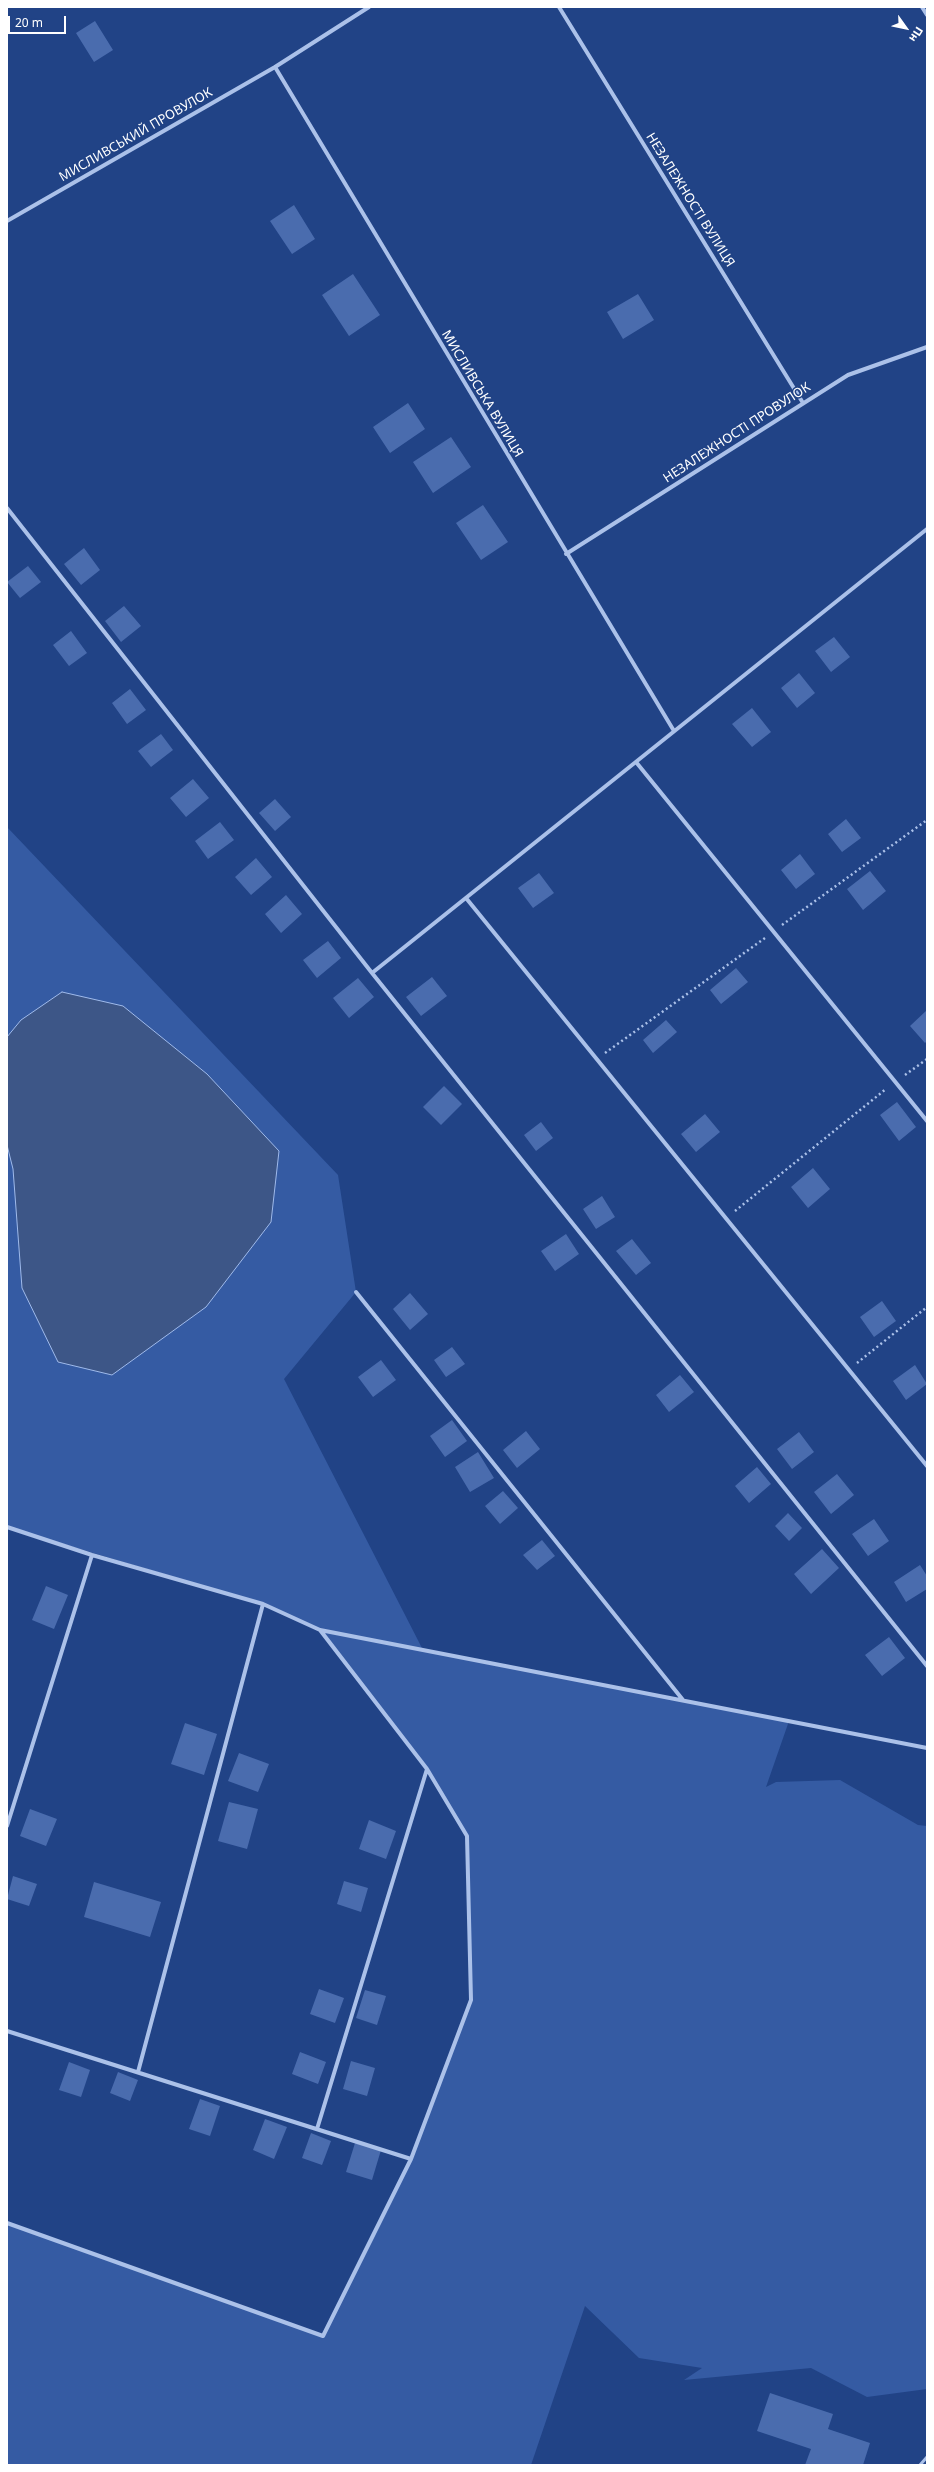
<!DOCTYPE html>
<meta charset="utf-8">
<style>
body{margin:0}
#map{position:relative;width:934px;height:2472px;overflow:hidden;background:#214386;font-family:"Noto Sans",sans-serif}
canvas{display:block}
.frame{position:absolute;inset:0;border:8px solid #fff;pointer-events:none}
.north{position:absolute;left:886px;top:8px;width:40px;height:40px;-webkit-text-stroke:3px #214386;paint-order:stroke;rotate:123deg;font-size:11px;font-weight:700;line-height:16px;text-align:center;color:#fff}
.north::after{content:'';display:block;margin:auto;width:14px;height:18px;background:#fff;clip-path:polygon(50% 0,100% 100%,50% 72%,0 100%)}
.scale{position:absolute;left:8px;top:16px;width:58px;height:18px;box-sizing:border-box;border:2px solid #fff;border-top:0;padding-left:5px;font-size:12px;line-height:14px;white-space:nowrap;color:#fff;-webkit-text-stroke:3px #214386;paint-order:stroke}
</style>
<div id="map">
<canvas width="934" height="2472"></canvas>
<div class="frame"></div>
<div class="north">Пн</div>
<div class="scale">20 m</div>
</div>
<script>
const g = document.querySelector('canvas').getContext('2d');
g.lineJoin = 'round';
function fillPath(path, color) { g.fillStyle = color; g.fill(path, 'evenodd'); }
const toPath = rows => new Path2D(rows.map(r => 'M' + r).join(''));
function trace(path, color, width, dash) { g.strokeStyle = color; g.lineWidth = width; g.lineCap = dash ? 'butt' : 'round'; g.setLineDash(dash || []); g.stroke(path); }
function write(font, color, halo, rows, align = 'center') {
  g.font = font + ' "Noto Sans",sans-serif'; g.lineWidth = 3; g.setLineDash([]); g.textBaseline = 'middle'; g.strokeStyle = halo; g.fillStyle = color; for (const [text, x, y, turn = 0] of rows) {
    g.save(); g.translate(x, y); g.rotate((+turn || 0) * Math.PI / 180); g.textAlign = isNaN(turn) ? turn : align; if (halo) g.strokeText(text, 0, 0); g.fillText(text, 0, 0); g.restore();
  }
}
fillPath(toPath([
 [7,827,338,1175,356,1292,284,1379,423,1650,789,1721,766,1787,776,1782,840,1780,918,1825,927,1826,927,2389,867,2397,811,2368,684,2380,702,2368,639,2358,585,2306,531,2465,7,2465,7,2223,323,2336,411,2159,471,2000,467,1836,427,1769,320,1630,263,1604,7,1527]
]), '#355ba3');
const water = toPath([
 [62,992,123,1006,207,1074,279,1151,271,1222,206,1307,112,1375,58,1362,22,1288,13,1169,7,1145,7,1037,21,1020,62,992]
]);
fillPath(water, '#3d5687');
trace(water, '#9fbaeb', 1);
fillPath(toPath([
 [95,21,113,50,94,62,76,33],
 [294,205,315,239,292,254,270,221],
 [353,274,380,315,349,336,322,295],
 [638,294,654,320,623,339,607,312],
 [408,403,425,429,390,453,373,427],
 [451,437,471,467,433,493,413,462],
 [483,505,508,542,481,560,456,523],
 [84,548,100,570,81,585,64,564],
 [28,566,41,582,20,598,7,582],
 [124,606,141,626,121,642,105,621],
 [71,631,87,653,69,666,53,645],
 [834,637,850,657,831,672,815,651],
 [799,673,815,693,797,708,781,688],
 [130,689,146,710,127,724,112,703],
 [752,708,771,732,752,747,732,724],
 [161,734,173,750,151,767,138,751],
 [193,779,209,798,186,817,170,798],
 [275,799,291,817,275,831,259,813],
 [846,819,861,838,842,852,828,834],
 [220,822,234,840,208,859,195,841],
 [800,854,815,874,796,889,781,870],
 [256,858,272,877,251,895,235,877],
 [870,871,886,891,863,910,847,889],
 [539,873,554,893,533,908,518,888],
 [286,895,302,914,281,933,265,914],
 [328,941,341,958,317,978,303,960],
 [736,968,748,982,721,1004,710,990],
 [432,977,447,996,421,1016,406,997],
 [358,978,374,997,349,1018,333,998],
 [927,1010,927,1041,925,1043,910,1026],
 [666,1020,677,1032,653,1053,643,1040],
 [444,1086,462,1104,441,1125,423,1107],
 [897,1102,916,1127,899,1141,880,1115],
 [705,1114,720,1132,696,1152,681,1134],
 [541,1122,553,1138,536,1151,524,1135],
 [813,1168,830,1189,808,1208,791,1187],
 [602,1196,615,1217,596,1229,583,1209],
 [566,1234,579,1254,555,1271,541,1251],
 [632,1239,651,1263,636,1275,616,1251],
 [410,1293,428,1314,410,1330,393,1309],
 [882,1301,896,1321,874,1337,860,1317],
 [452,1347,465,1364,446,1377,434,1360],
 [381,1360,396,1380,373,1397,358,1377],
 [915,1365,927,1384,906,1400,893,1381],
 [680,1375,694,1392,669,1412,656,1395],
 [452,1420,467,1441,445,1457,430,1436],
 [526,1431,540,1449,517,1468,503,1450],
 [799,1432,814,1452,792,1469,777,1449],
 [478,1452,494,1478,470,1492,455,1467],
 [757,1467,771,1484,749,1503,735,1486],
 [837,1474,854,1495,831,1514,814,1492],
 [503,1491,518,1508,500,1524,485,1506],
 [788,1513,802,1528,789,1541,775,1526],
 [874,1519,889,1541,868,1556,852,1534],
 [542,1540,555,1556,537,1570,523,1555],
 [822,1549,839,1568,811,1594,794,1574],
 [920,1565,927,1576,927,1589,906,1602,894,1582],
 [46,1586,68,1595,54,1629,32,1620],
 [889,1637,905,1658,882,1676,865,1655],
 [185,1723,217,1734,204,1775,171,1764],
 [239,1753,269,1764,258,1792,228,1781],
 [229,1802,258,1809,247,1849,218,1841],
 [30,1809,57,1819,46,1846,20,1836],
 [369,1820,396,1831,386,1859,359,1849],
 [13,1876,37,1884,29,1906,7,1899],
 [344,1881,368,1888,361,1912,337,1904],
 [94,1882,161,1902,150,1937,84,1917],
 [319,1989,344,1998,335,2023,310,2014],
 [365,1990,386,1996,377,2025,356,2018],
 [300,2052,326,2062,318,2084,292,2074],
 [351,2061,375,2068,367,2096,343,2089],
 [69,2062,90,2070,81,2097,59,2090],
 [118,2072,138,2080,130,2101,110,2093],
 [200,2099,220,2106,210,2136,189,2129],
 [265,2119,287,2127,274,2159,253,2150],
 [311,2133,331,2141,322,2165,302,2158],
 [355,2143,381,2150,372,2180,346,2172],
 [770,2393,833,2414,828,2429,870,2443,863,2465,805,2465,811,2449,757,2431]
]), '#4a6cae');
trace(toPath([
 [782,925,927,820],
 [605,1053,765,938],
 [905,1075,927,1059],
 [735,1211,886,1089],
 [857,1363,927,1307]
]), '#abc1e9', 2.5, [2, 3]);
trace(toPath([
 [920,2465,927,2457]
]), '#abc1e9', 3);
trace(toPath([
 [559,7,803,403],
 [922,7,927,15],
 [275,67,674,731],
 [7,221,275,67,369,7],
 [7,508,372,973,927,1666],
 [566,554,848,375,927,347],
 [636,762,927,1121],
 [466,898,927,1466],
 [372,973,927,529],
 [356,1292,683,1700],
 [7,1527,92,1555,263,1604,320,1630,927,1748],
 [7,1826,92,1555],
 [7,2031,411,2159],
 [138,2072,263,1604],
 [317,2129,427,1769],
 [7,2223,323,2336,411,2159,471,2000,467,1836,427,1769,320,1630]
]), '#abc1e9', 4);
write('13px', '#fff', '#214386', [
 ["МИСЛИВСЬКИЙ ПРОВУЛОК",136,135,-30],
 ["НЕЗАЛЕЖНОСТІ ВУЛИЦЯ",690,200,58],
 ["МИСЛИВСЬКА ВУЛИЦЯ",482,394,59],
 ["НЕЗАЛЕЖНОСТІ ПРОВУЛОК",737,433,-33]
]);
</script>
